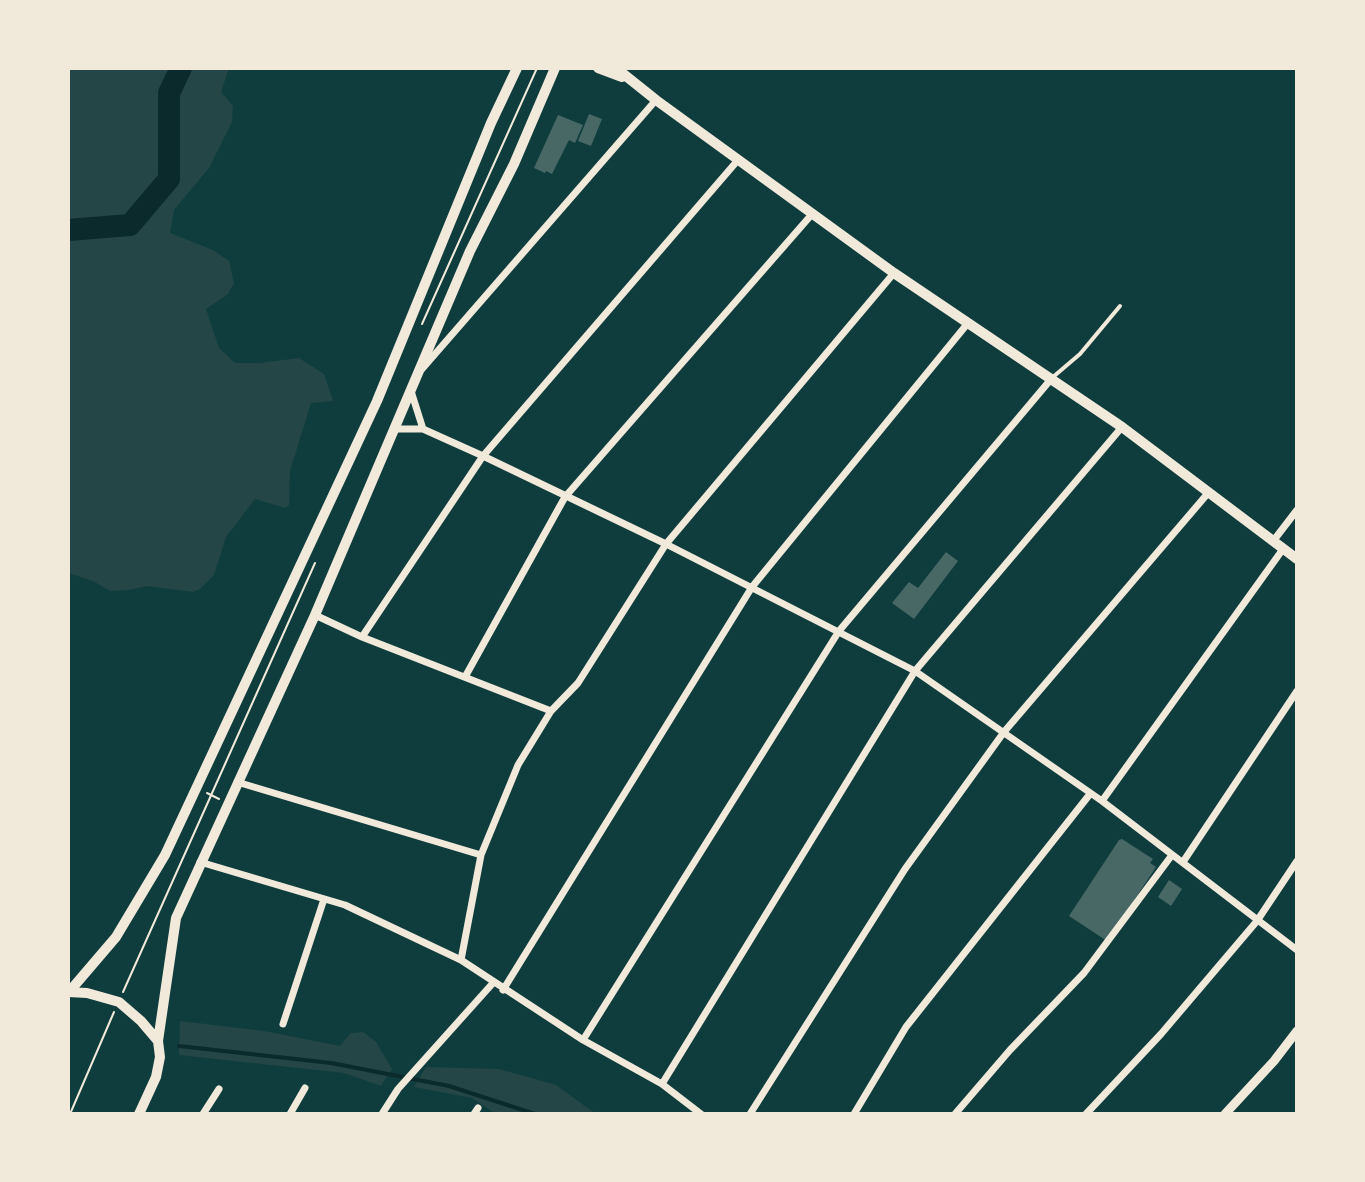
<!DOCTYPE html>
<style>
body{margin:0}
#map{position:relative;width:1365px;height:1182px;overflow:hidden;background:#0f3d3e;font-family:Helvetica,sans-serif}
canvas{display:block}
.frame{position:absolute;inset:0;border:70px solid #f1e9da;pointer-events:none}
</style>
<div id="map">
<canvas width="1365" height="1182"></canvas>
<div class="frame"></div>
</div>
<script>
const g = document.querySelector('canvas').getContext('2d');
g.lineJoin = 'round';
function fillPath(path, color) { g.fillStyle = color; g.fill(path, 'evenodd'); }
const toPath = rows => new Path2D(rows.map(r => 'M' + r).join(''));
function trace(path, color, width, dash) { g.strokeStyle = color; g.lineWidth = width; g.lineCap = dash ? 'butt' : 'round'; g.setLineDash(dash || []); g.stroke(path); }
fillPath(toPath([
 [68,68,229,68,221,92,233,106,232,122,209,168,174,210,170,233,213,250,229,261,234,283,228,294,206,309,219,348,235,363,259,363,299,358,324,374,333,401,311,403,290,471,289,505,285,508,255,499,226,537,214,575,200,589,193,592,146,586,130,590,110,591,93,581,68,573],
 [180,1021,264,1031,340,1046,351,1033,363,1032,376,1042,392,1069,381,1086,344,1073,179,1055],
 [426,1067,499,1069,556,1085,596,1114,496,1114,472,1098,414,1087]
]), '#244646');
trace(toPath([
 [179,1046,331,1063,449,1086,535,1114]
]), '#0a2a2b', 4);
trace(toPath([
 [68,230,130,225,169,179,169,93,181,68]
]), '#0a2a2b', 22);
fillPath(toPath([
 [589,114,602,119,591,146,578,141],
 [558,115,583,125,575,143,569,140,552,174,546,171,545,173,534,168],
 [946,552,958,561,914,619,892,603,909,582,918,588],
 [1122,839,1153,859,1150,863,1156,867,1107,941,1069,916,1119,840],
 [1169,880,1182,889,1171,906,1158,897]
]), '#486865');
trace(toPath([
 [422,324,537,68],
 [207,793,219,799],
 [123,992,315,563],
 [70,1114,114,1012]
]), '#f1e9da', 2);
trace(toPath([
 [1053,377,1080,354,1120,306]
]), '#f1e9da', 4);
trace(toPath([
 [422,369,656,100],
 [411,391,423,429],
 [395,429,423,429,483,456,666,544,915,671,1102,801,1297,950],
 [1274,540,1297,510],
 [315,615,362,637,551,711],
 [362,637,483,456,738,160],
 [465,677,565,497,813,213],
 [237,782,481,855],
 [1102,801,1283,549],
 [200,862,345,905,461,960,583,1040,662,1084,701,1114],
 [1183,862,1297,691],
 [461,960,481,855,518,765,551,711,578,683,666,544,894,273],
 [503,990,752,587,968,323],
 [283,1024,324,899],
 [583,1040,839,631,1052,378],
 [662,1084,915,671,1122,427],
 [203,1114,219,1089],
 [290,1114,305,1088],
 [382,1114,398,1089,493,983],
 [474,1114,478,1108],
 [750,1114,905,869,1004,732,1209,492],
 [854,1114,906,1027,1090,794],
 [955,1114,1010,1050,1084,973,1172,855],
 [1086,1114,1161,1034,1257,921,1297,861]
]), '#f1e9da', 7);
trace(toPath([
 [1225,1114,1274,1061,1297,1031]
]), '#f1e9da', 9);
trace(toPath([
 [598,68,622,77],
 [616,68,656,100,894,273,1122,427,1297,559],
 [68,992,87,993,119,1002,141,1021,158,1041],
 [69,992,116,937,165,855,377,401,491,123,517,68],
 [139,1114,156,1077,160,1057,158,1041,176,918,315,615,470,251,514,164,555,68]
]), '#f1e9da', 10);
</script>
